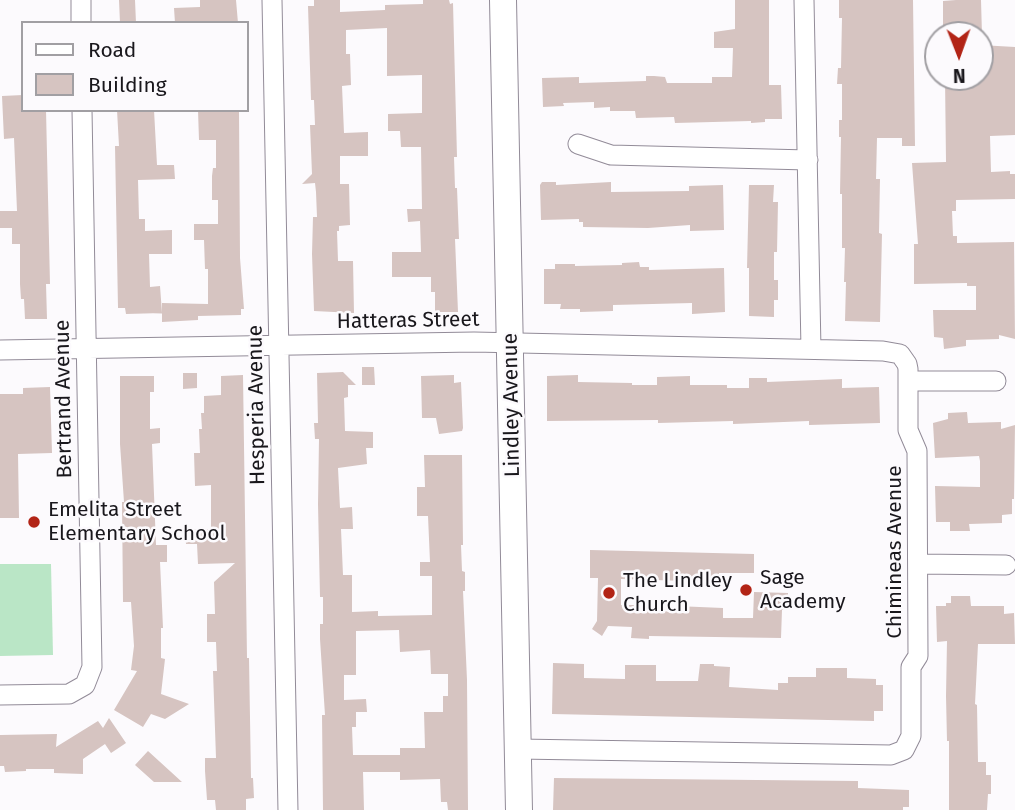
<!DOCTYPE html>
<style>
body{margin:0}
#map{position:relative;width:1015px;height:810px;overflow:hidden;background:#fcfafd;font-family:"Fira Sans",sans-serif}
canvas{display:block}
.legend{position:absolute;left:21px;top:21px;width:228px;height:91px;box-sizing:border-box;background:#fcfafd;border:2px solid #a19fa3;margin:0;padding:9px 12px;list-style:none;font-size:21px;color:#19171c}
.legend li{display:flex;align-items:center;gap:14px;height:35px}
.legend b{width:35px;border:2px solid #a19fa3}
.north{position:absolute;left:924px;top:21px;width:70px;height:70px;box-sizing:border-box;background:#fcfafd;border:2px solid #a19fa3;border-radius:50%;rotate:179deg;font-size:19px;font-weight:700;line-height:28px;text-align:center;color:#19171c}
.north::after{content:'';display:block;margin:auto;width:24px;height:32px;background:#b22416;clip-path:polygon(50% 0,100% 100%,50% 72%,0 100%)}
</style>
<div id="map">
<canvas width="1015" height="810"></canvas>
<ul class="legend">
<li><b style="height:9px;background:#fff"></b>Road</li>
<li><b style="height:19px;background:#d6c4c1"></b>Building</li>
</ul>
<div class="north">N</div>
</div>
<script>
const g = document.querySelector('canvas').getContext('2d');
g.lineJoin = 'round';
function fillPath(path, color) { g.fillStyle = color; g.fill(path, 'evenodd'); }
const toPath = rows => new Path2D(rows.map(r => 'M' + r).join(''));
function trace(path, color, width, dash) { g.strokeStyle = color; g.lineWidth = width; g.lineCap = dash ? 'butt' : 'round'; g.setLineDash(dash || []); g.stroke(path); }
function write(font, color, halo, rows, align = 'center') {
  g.font = font + ' "Fira Sans",sans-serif'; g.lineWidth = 5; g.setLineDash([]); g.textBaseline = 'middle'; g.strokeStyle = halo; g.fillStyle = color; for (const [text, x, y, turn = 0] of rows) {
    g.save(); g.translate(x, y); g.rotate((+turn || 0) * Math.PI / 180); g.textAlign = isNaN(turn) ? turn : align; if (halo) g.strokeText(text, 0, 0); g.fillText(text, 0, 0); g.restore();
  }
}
fillPath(toPath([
 [0,564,51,564,53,655,0,656]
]), '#bae6c6');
fillPath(toPath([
 [119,0,135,0,136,23,120,23],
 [200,0,236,0,238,23,175,23,174,8,200,7],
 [314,0,340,0,340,12,385,10,385,5,423,4,423,0,449,0,450,4,453,3,457,157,454,157,455,188,457,188,459,239,455,239,458,312,435,312,435,292,431,292,431,277,392,277,392,252,421,252,420,221,408,222,407,209,422,209,421,147,401,147,400,131,388,131,388,114,422,113,422,75,387,76,387,28,346,30,346,54,350,54,351,85,342,86,344,133,368,132,368,156,340,156,340,184,349,184,350,225,339,226,339,231,337,231,338,261,353,261,354,313,314,311,312,254,313,217,317,217,316,192,315,183,302,184,312,174,310,125,315,125,314,100,311,100,308,6,314,6],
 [735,0,769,0,769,85,781,85,782,119,765,119,765,122,751,123,751,121,675,123,674,117,636,118,635,111,610,111,610,107,594,108,594,102,563,103,564,106,543,107,542,78,579,77,579,83,646,81,646,76,654,76,665,77,667,83,712,83,712,77,732,77,733,48,714,48,714,32,735,29],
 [839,0,913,0,915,146,902,146,902,138,877,138,876,179,880,179,879,233,882,234,880,322,845,321,846,282,844,282,845,248,842,248,842,194,840,194,841,137,839,137,839,120,842,120,842,84,837,84,838,68,841,68,842,18,839,18],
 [956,0,981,0,982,35,943,35,943,1],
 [980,45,1015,47,1015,135,990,136,991,172,1010,171,1010,174,1015,174,1015,199,956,200,956,211,952,211,953,236,957,236,957,243,1014,242,1015,339,999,335,999,339,966,340,966,346,944,349,943,338,934,337,933,310,976,310,976,286,967,286,967,283,914,284,914,244,918,244,912,163,946,162,945,77,980,77],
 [23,95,23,110,46,110,50,284,46,284,47,319,25,319,24,299,21,299,20,284,20,244,12,244,12,228,0,228,0,211,17,211,14,138,4,139,2,96],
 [117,110,154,110,157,165,174,165,175,179,138,180,139,219,145,219,145,231,172,230,172,254,149,254,150,287,160,286,162,313,126,314,125,308,118,308,115,146,119,146],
 [198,110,239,110,240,258,244,309,241,309,241,315,198,316,198,320,162,322,162,303,208,304,208,269,205,269,204,240,194,240,194,224,218,224,218,200,212,200,212,176,213,168,216,168,216,140,199,140],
 [542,182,556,182,556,185,611,182,611,192,689,191,689,186,723,185,724,230,690,231,690,225,648,228,583,227,583,222,579,222,579,219,541,220,540,185],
 [749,185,774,185,773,202,778,202,777,252,774,252,774,280,778,280,778,300,774,300,774,317,749,316,749,268,747,268],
 [639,262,640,267,649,267,649,270,724,268,725,312,692,314,692,303,613,305,613,311,580,312,580,309,560,309,561,304,544,304,544,269,555,269,555,264,575,264,575,266,622,265,622,263],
 [362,367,374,367,375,385,362,385],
 [343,372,356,385,348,385,348,397,344,398,345,431,373,432,373,448,366,448,367,464,338,468,340,508,352,507,353,529,341,529,343,575,352,575,352,612,378,611,378,616,432,615,432,576,420,576,420,562,430,562,428,516,417,516,417,487,425,487,424,455,462,455,463,545,461,545,462,571,465,572,465,591,463,591,467,680,468,810,448,810,447,802,441,802,440,779,400,780,400,772,363,772,364,810,323,810,322,715,325,715,320,639,320,624,323,624,323,597,320,597,318,504,319,439,315,439,314,423,318,423,317,373],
 [399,630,400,652,430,650,431,674,448,674,448,696,443,696,443,712,424,712,425,748,400,748,400,755,353,755,352,727,356,727,356,712,367,712,366,699,344,700,344,675,356,675,356,631],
 [183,373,197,373,197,388,183,389],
 [243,375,247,658,249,658,251,778,253,778,254,798,246,799,246,810,216,810,215,800,207,800,205,771,205,758,216,758,213,671,217,671,216,642,207,642,207,614,215,614,214,582,235,563,198,564,197,544,186,544,185,529,211,529,211,485,195,486,194,453,200,453,199,429,202,429,201,413,204,413,204,396,221,395,221,376],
 [454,375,454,383,461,382,463,428,462,431,439,434,436,418,422,418,421,376],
 [578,375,578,382,632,383,632,385,657,385,657,377,690,376,690,385,727,385,727,388,749,388,749,378,767,378,767,382,842,379,842,388,879,387,880,423,809,425,809,421,733,424,733,421,658,423,658,420,547,421,547,376],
 [120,376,154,376,154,392,150,392,150,429,160,428,160,443,152,444,156,545,167,545,167,562,160,562,163,628,161,628,161,658,165,659,161,694,189,704,165,719,151,714,143,727,114,710,137,671,131,670,134,646,131,602,123,602,122,502,124,502,120,444],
 [50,387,52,453,18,454,19,518,0,518,0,394,23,394,23,388],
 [967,412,968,423,1001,422,1001,429,1015,425,1014,499,1012,499,1012,514,1002,515,1002,523,969,524,970,531,950,531,950,522,936,522,935,486,980,487,980,461,979,456,935,458,933,423,948,419,948,413],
 [590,550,754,554,754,573,719,573,719,582,621,579,621,605,644,605,644,610,676,612,676,606,723,608,723,618,753,618,754,592,788,593,788,610,782,610,781,638,649,636,649,639,631,638,632,627,608,626,602,636,592,629,597,621,598,578,590,578],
 [951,596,970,596,971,606,1004,606,1004,614,1014,613,1015,644,978,644,975,704,977,705,978,762,986,762,986,775,991,775,991,794,988,794,987,810,949,810,949,741,947,741,946,696,947,641,937,642,936,606,946,606,946,603,951,603],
 [553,663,584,664,584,678,625,679,625,665,656,665,656,681,698,681,700,664,714,664,714,666,730,667,729,687,778,690,778,683,788,683,788,677,816,677,816,668,847,668,847,678,876,679,876,685,883,685,883,711,874,711,874,721,552,714],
 [109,718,126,743,111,753,105,744,83,759,83,774,54,773,54,769,26,769,26,771,5,772,4,766,0,766,0,735,57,734,56,747,98,721,103,728],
 [148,751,182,782,154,782,135,765],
 [554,778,858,781,858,788,909,790,909,807,903,807,903,810,553,810]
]), '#d6c4c1');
const minor = toPath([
 [81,0,81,23],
 [272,0,288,810],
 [804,0,811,349],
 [578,144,611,155,808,160],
 [0,350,474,342,883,351,900,354,907,364,908,369,908,430,917,451,918,656,911,667,911,736,904,750,891,755,518,749],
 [909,381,996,381],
 [918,564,1006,565],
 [0,695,69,694,85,685,92,667,82,110]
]);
const secondary = toPath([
 [503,0,519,810]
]);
trace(minor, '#928b98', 21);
trace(secondary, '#928b98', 28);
trace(minor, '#fff', 19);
trace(secondary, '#fff', 26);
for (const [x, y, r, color] of [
 [34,522,7,"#b22416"],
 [746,590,7,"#b22416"],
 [609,593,7,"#b22416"]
]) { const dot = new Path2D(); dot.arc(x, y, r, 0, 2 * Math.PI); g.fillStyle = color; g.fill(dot); trace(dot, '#fcfafd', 2.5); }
write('21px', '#19171c', '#fcfafd', [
 ["Hatteras Street",408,321,-1],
 ["Bertrand Avenue",64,399,-91],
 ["Hesperia Avenue",257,405,-91],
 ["Lindley Avenue",512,405,-91],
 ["Chimineas Avenue",895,552,-90]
]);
write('21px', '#19171c', '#fcfafd', [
 ["Emelita Street",48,510],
 ["Elementary School",48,534],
 ["Sage",760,578],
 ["Academy",760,602],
 ["The Lindley",623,581],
 ["Church",623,605]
], 'left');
</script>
